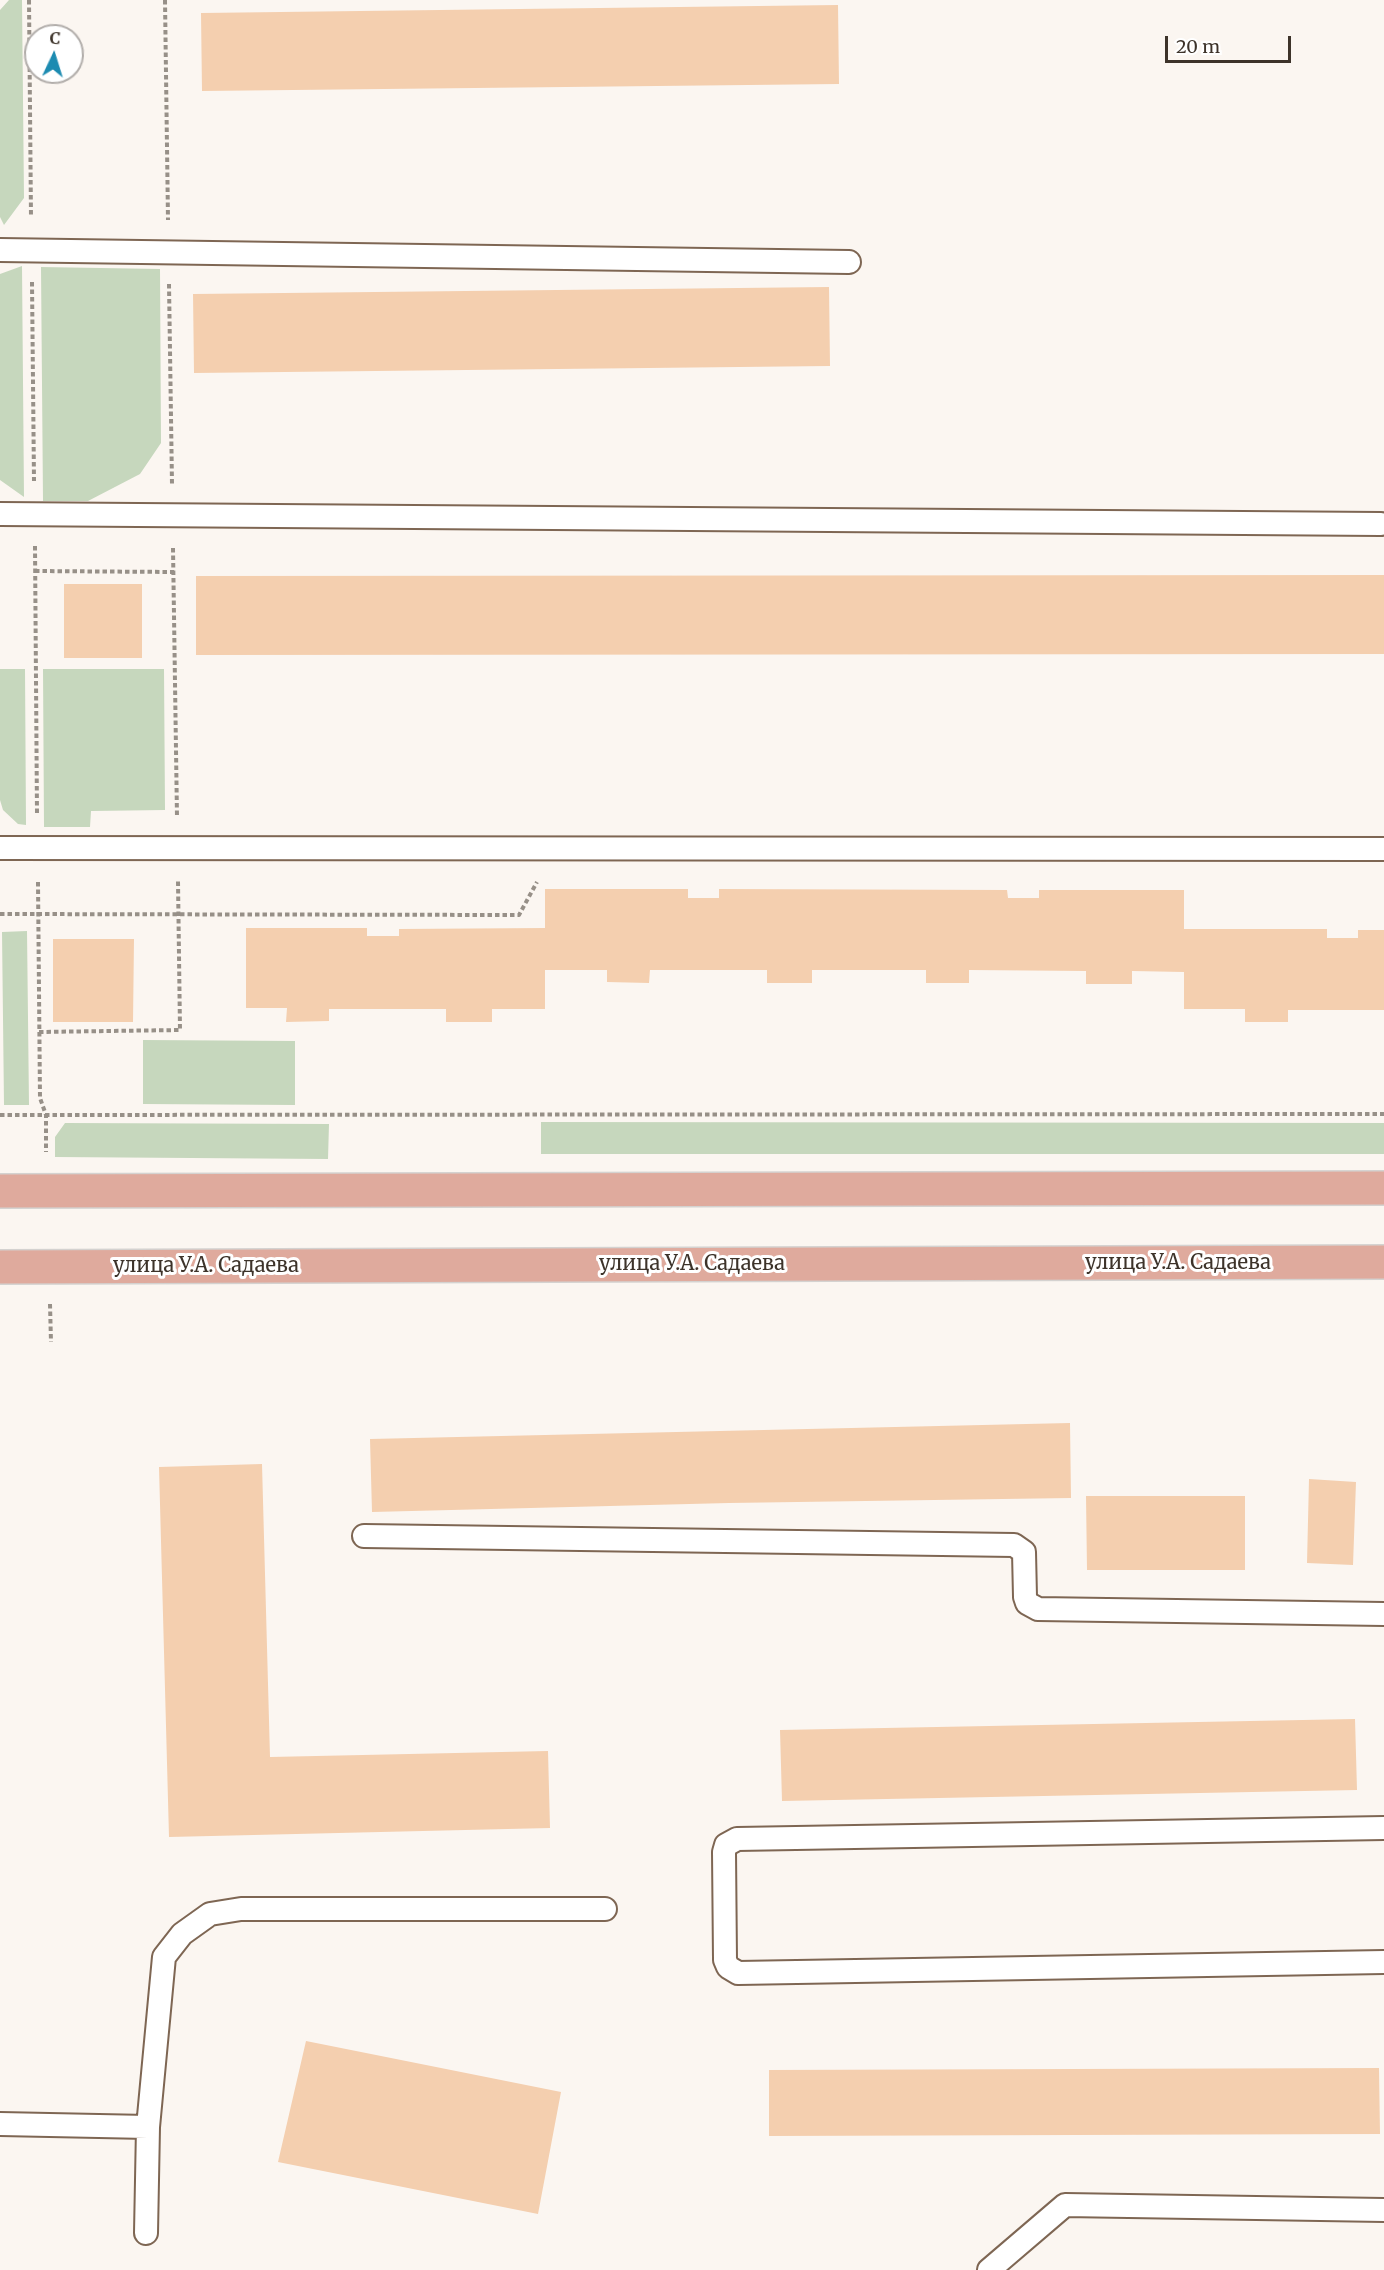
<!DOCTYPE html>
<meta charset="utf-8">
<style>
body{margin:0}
#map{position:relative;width:1384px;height:2270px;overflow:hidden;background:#fbf6f1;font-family:Merriweather,serif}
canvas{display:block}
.north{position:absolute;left:24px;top:24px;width:60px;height:60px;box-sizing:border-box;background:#fff;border:2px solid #b1adaa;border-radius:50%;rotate:4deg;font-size:16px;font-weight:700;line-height:24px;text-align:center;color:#3d332a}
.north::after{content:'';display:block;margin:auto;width:21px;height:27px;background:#1c8bb1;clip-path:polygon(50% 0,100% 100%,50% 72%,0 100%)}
.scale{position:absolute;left:1165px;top:36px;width:126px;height:27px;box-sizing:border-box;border:3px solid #3d332a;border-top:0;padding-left:8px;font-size:18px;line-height:21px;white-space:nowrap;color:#3d332a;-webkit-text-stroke:4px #fff;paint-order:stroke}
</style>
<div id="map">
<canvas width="1384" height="2270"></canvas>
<div class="north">С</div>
<div class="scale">20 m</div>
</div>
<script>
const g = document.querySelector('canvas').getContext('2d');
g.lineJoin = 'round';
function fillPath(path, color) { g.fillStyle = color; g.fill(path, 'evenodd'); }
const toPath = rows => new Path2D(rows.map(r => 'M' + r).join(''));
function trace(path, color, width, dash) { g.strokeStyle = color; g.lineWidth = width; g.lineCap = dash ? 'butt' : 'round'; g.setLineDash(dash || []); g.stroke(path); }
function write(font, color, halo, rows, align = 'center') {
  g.font = font + ' Merriweather,serif'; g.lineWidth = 6; g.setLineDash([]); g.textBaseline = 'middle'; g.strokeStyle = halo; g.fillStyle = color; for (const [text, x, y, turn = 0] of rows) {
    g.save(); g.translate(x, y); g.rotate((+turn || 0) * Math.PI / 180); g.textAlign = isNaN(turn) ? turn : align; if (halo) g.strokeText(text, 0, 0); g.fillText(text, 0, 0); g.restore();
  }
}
fillPath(toPath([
 [9,0,22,0,24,198,4,225,0,217,0,10],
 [22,266,24,497,0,480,0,274],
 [41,267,160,269,161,443,140,474,88,501,43,501],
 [0,669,25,669,26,825,18,824,3,810,0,800],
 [43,669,164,669,165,810,91,811,90,827,44,827],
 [27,931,29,1105,4,1105,2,932],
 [143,1040,295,1041,295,1105,143,1104],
 [541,1122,1384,1123,1384,1154,541,1154],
 [65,1123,329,1124,328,1159,55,1157,55,1137]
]), '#c6d7bd');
fillPath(toPath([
 [838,5,839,84,202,91,201,13],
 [829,287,830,366,194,373,193,294],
 [1384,575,1384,654,196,655,196,576],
 [64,584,142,584,142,658,64,658],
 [545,889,688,889,688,898,719,898,719,889,1007,890,1008,898,1039,898,1039,890,1184,890,1184,929,1327,929,1327,938,1358,938,1358,930,1384,930,1384,1010,1288,1010,1288,1022,1245,1022,1245,1009,1184,1009,1184,972,1132,971,1132,984,1086,984,1086,971,969,970,969,983,926,983,926,970,812,970,812,983,767,983,767,970,650,970,649,983,607,982,607,970,545,970,545,1009,492,1009,492,1022,446,1022,446,1009,329,1009,329,1021,286,1022,287,1008,246,1008,246,928,367,928,367,936,399,936,399,929,545,928],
 [53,939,134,939,133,1022,53,1022],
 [1070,1423,1071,1498,729,1503,372,1512,370,1439],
 [262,1464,270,1757,548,1751,550,1828,169,1837,159,1467],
 [1309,1479,1356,1482,1353,1565,1307,1563],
 [1086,1496,1245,1496,1245,1570,1087,1570],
 [1355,1719,1357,1790,782,1801,780,1730],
 [306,2041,561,2092,538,2214,278,2162],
 [1379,2068,1380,2134,769,2136,769,2070]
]), '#f4cfaf');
const lane = toPath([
 [0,250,849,262],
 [0,514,1381,524],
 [0,848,1384,849],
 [364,1536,1014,1545,1024,1552,1025,1597,1027,1603,1038,1609,1384,1614],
 [1384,1828,737,1839,726,1845,724,1852,725,1960,728,1967,738,1973,1384,1962],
 [0,2124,148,2127],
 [146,2233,148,2127,164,1957,182,1934,210,1914,241,1909,605,1909],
 [989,2270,1065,2205,1384,2210]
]);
const primary = toPath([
 [0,1191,1384,1188],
 [0,1267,1384,1262]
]);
trace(lane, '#7e6653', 26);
trace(primary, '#d4d2d0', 36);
trace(toPath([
 [29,0,31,217],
 [165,0,168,220],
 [32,282,34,481],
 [169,284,172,484],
 [35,546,37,814],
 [173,548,177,817],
 [35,571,174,572],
 [38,882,40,1098,46,1115,46,1152],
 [0,914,519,915,537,882],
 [39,1032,180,1030,178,881],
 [0,1115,1384,1114],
 [50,1304,51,1342]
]), '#979088', 4, [4.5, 3]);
trace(lane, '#fff', 22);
trace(primary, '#dfaa9d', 33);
write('20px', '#3d332a', '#fff', [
 ["улица У.А. Садаева",1178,1263],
 ["улица У.А. Садаева",692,1264],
 ["улица У.А. Садаева",206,1266]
]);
</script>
